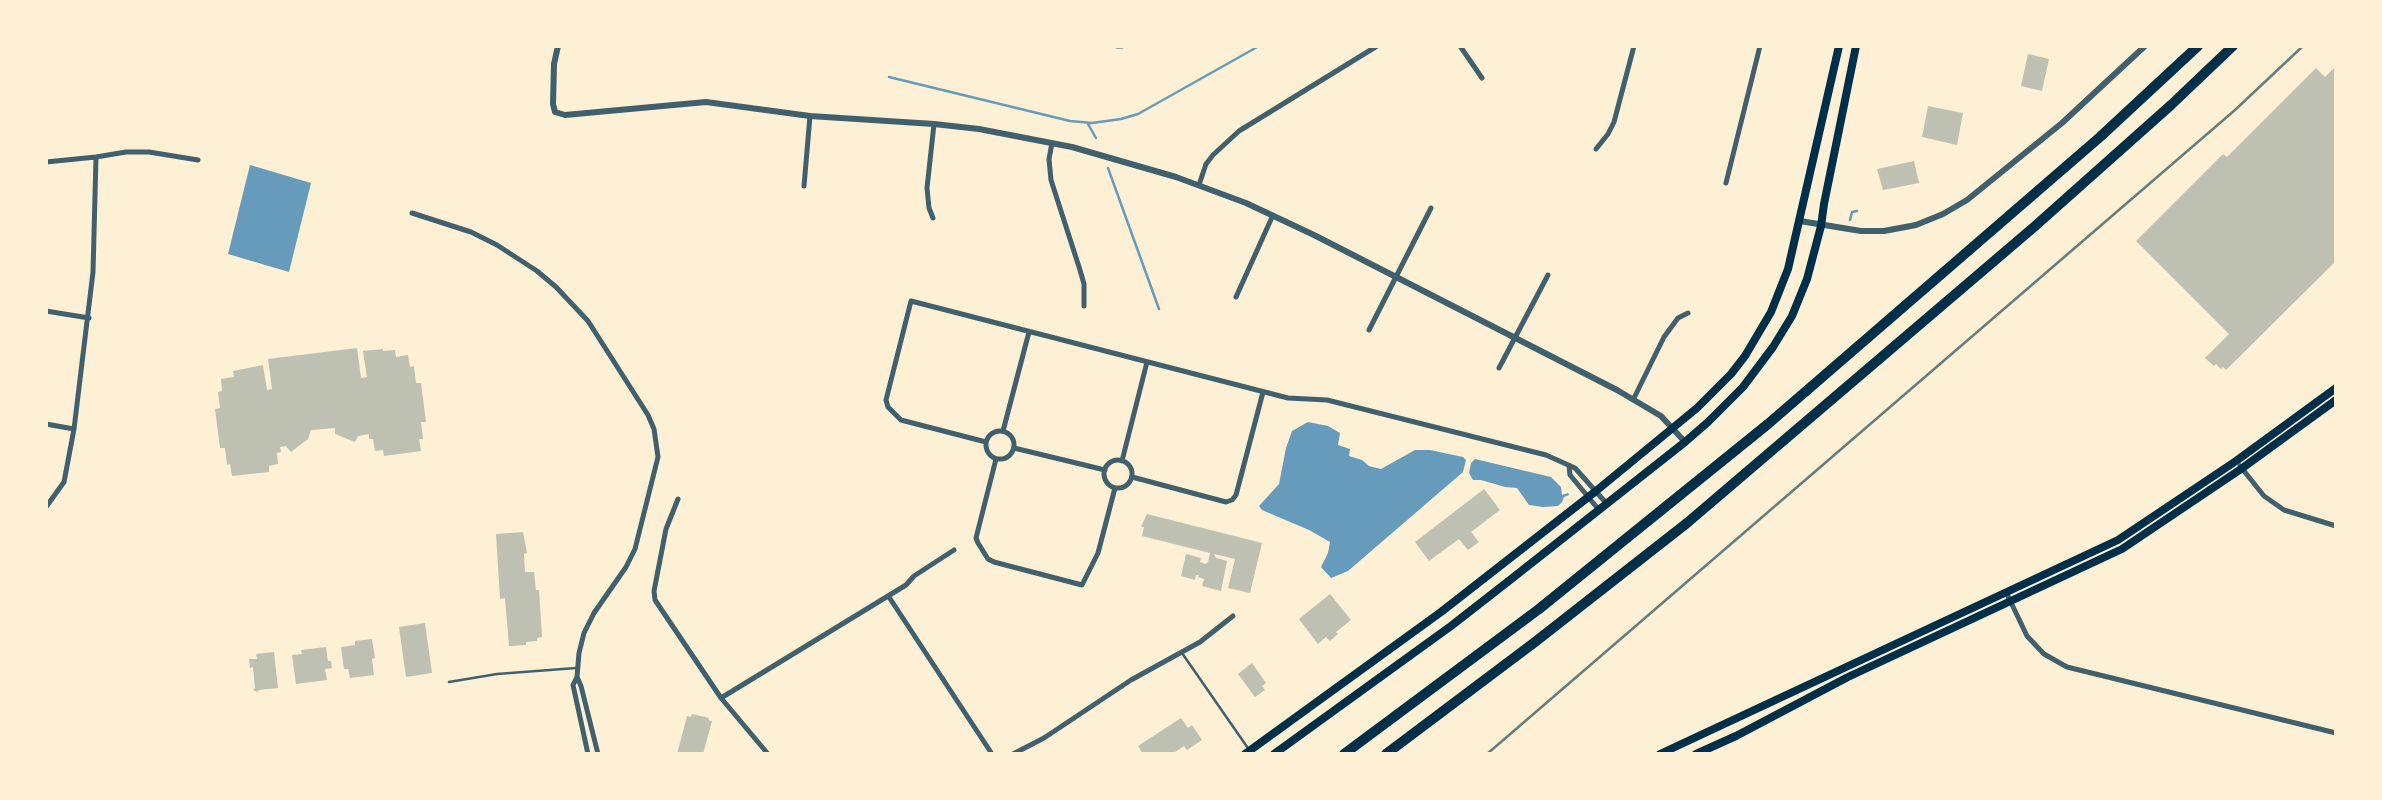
<!DOCTYPE html>
<style>
body{margin:0}
#map{position:relative;width:2382px;height:800px;overflow:hidden;background:#fdf0d5;font-family:"Times New Roman",serif}
canvas{display:block}
.frame{position:absolute;inset:0;border:48px solid #fdf0d5;pointer-events:none}
</style>
<div id="map">
<canvas width="2382" height="800"></canvas>
<div class="frame"></div>
</div>
<script>
const g = document.querySelector('canvas').getContext('2d');
g.lineJoin = 'round';
function fillPath(path, color) { g.fillStyle = color; g.fill(path, 'evenodd'); }
const toPath = rows => new Path2D(rows.map(r => 'M' + r).join(''));
function trace(path, color, width, dash) { g.strokeStyle = color; g.lineWidth = width; g.lineCap = dash ? 'butt' : 'round'; g.setLineDash(dash || []); g.stroke(path); }
fillPath(toPath([
 [250,165,311,183,289,272,228,254],
 [1308,422,1328,426,1340,433,1338,445,1350,449,1349,456,1362,460,1369,466,1381,469,1415,450,1430,450,1463,457,1466,460,1463,472,1348,571,1331,578,1321,567,1328,553,1330,542,1309,530,1262,510,1259,506,1279,484,1286,448,1292,431],
 [1475,459,1551,477,1561,487,1562,495,1568,493,1569,495,1564,497,1562,502,1558,506,1543,507,1529,505,1517,488,1505,487,1481,480,1473,480,1469,473,1471,463]
]), '#669bbc');
trace(toPath([
 [889,77,1070,121,1092,123,1121,119,1138,114,1259,46],
 [1088,124,1096,138],
 [1108,168,1159,309],
 [1850,220,1852,212,1857,211]
]), '#669bbc', 2.5);
fillPath(toPath([
 [2028,54,2049,59,2042,91,2021,86],
 [2336,66,2336,261,2226,370,2223,367,2221,369,2216,364,2214,366,2205,358,2229,334,2136,241,2223,154,2227,157,2316,68,2325,77],
 [1928,106,1963,113,1957,145,1922,137],
 [1914,161,1919,183,1883,190,1877,169],
 [357,348,361,378,367,377,363,351,383,349,383,351,395,350,396,357,408,355,410,367,414,366,416,383,421,383,426,422,421,422,423,439,419,439,421,451,384,456,383,450,375,451,373,439,369,439,369,434,358,436,355,442,335,434,335,428,311,430,308,439,291,452,286,446,280,447,281,452,277,453,278,464,269,466,269,472,232,476,230,464,227,465,225,448,220,448,215,409,220,408,218,392,222,391,221,379,234,377,233,371,263,365,267,390,272,389,268,359],
 [1484,489,1500,510,1471,532,1479,542,1468,550,1459,539,1429,561,1415,542],
 [1147,514,1262,543,1250,593,1228,588,1235,559,1214,554,1216,558,1227,561,1221,591,1202,586,1204,579,1198,577,1199,575,1196,575,1195,580,1181,576,1186,554,1201,558,1200,562,1205,564,1208,562,1210,553,1142,536,1144,527,1141,527],
 [523,532,527,553,524,554,525,572,534,572,536,590,539,590,542,637,537,638,537,641,526,642,526,645,509,646,505,598,500,599,496,534],
 [1330,594,1351,620,1336,632,1338,634,1330,641,1326,637,1318,644,1299,619],
 [425,623,432,673,406,677,399,627],
 [372,639,375,658,372,659,374,675,350,678,348,669,344,669,341,647,355,645,355,641],
 [326,647,328,661,331,661,332,668,325,669,327,680,296,684,292,655,302,654,301,650],
 [274,652,278,688,259,690,257,692,253,690,255,688,253,667,250,668,249,659,257,659,256,654],
 [1252,663,1266,683,1262,686,1265,690,1255,697,1238,674],
 [692,714,709,718,708,720,712,721,703,754,677,754,687,716,691,717],
 [1181,718,1188,728,1192,725,1202,740,1187,750,1184,746,1172,754,1143,754,1138,746]
]), '#bec0b2');
trace(toPath([
 [1182,653,1252,754],
 [449,682,497,674,576,668]
]), '#3f606c', 2.5);
trace(toPath([
 [1117,46,1122,46],
 [1460,46,1482,78],
 [1052,143,1049,159,1051,180,1080,270,1084,284,1084,306],
 [1596,149,1608,134,1614,122,1634,46],
 [46,162,96,157,126,152,149,152,198,160],
 [1726,183,1760,46],
 [1199,185,1206,164,1213,155,1239,131,1377,46],
 [804,186,810,116],
 [412,213,471,232,497,245,537,271,556,287,588,321,648,415,654,429,658,457,635,549,626,567,594,613,584,633,579,653,577,677,573,685,588,754],
 [933,218,929,208,927,188,934,124],
 [1236,297,1273,215],
 [46,311,89,318],
 [1369,330,1431,208],
 [1499,368,1548,275],
 [1634,398,1664,337,1678,318,1688,313],
 [46,424,74,429],
 '986 445a14 14 0 1 1 28 0a14 14 0 1 1-28 0Z',
 [1003,431,1029,332],
 [986,442,901,420,888,407,886,400,911,301,1288,398,1327,400,1546,455,1575,468,1607,504],
 [1014,448,1105,470],
 [996,459,976,538,978,543,988,559,994,562,1082,585,1098,553,1115,488],
 '1104 474a14 14 0 1 1 28 0a14 14 0 1 1-28 0Z',
 [1122,461,1147,362],
 [1569,466,1570,475,1599,510],
 [2240,466,2264,496,2284,510,2336,526],
 [1132,477,1226,502,1232,500,1236,495,1263,392],
 [678,499,666,529,654,591,655,600,721,698,768,754],
 [46,507,64,482,74,429,93,272,96,157],
 [2007,594,2027,636,2044,654,2067,667,2336,733],
 [889,597,992,754],
 [577,677,581,686,598,754],
 [721,698,906,585,914,576,954,550],
 [1013,754,1044,738,1131,680,1200,642,1233,616]
]), '#3f606c', 5);
trace(toPath([
 [558,46,554,64,553,104,555,112,565,115,706,102,810,116,934,124,979,129,1072,147,1176,177,1246,203,1314,235,1617,390,1661,416,1685,442],
 [1800,221,1861,231,1884,231,1916,225,1943,214,1967,200,2062,123,2145,46]
]), '#3f606c', 6);
trace(toPath([
 [1245,754,1441,612,1596,491,1697,408,1731,374,1745,356,1771,312,1788,269,1839,46],
 [1274,754,1451,626,1510,580,1685,442,1708,422,1743,387,1773,347,1792,316,1807,279,1821,226,1824,204,1856,46],
 [1660,754,2118,540,2236,461,2336,388],
 [1696,754,1736,736,1848,677,2122,549,2241,469,2336,400]
]), '#003049', 8);
trace(toPath([
 [1344,754,1539,609,1768,424,2100,137,2198,46],
 [1386,754,1535,642,1687,523,2034,227,2171,105,2233,46]
]), '#003049', 10);
trace(toPath([
 [1487,754,2235,110,2303,46]
]), '#657d81', 2.5);
</script>
